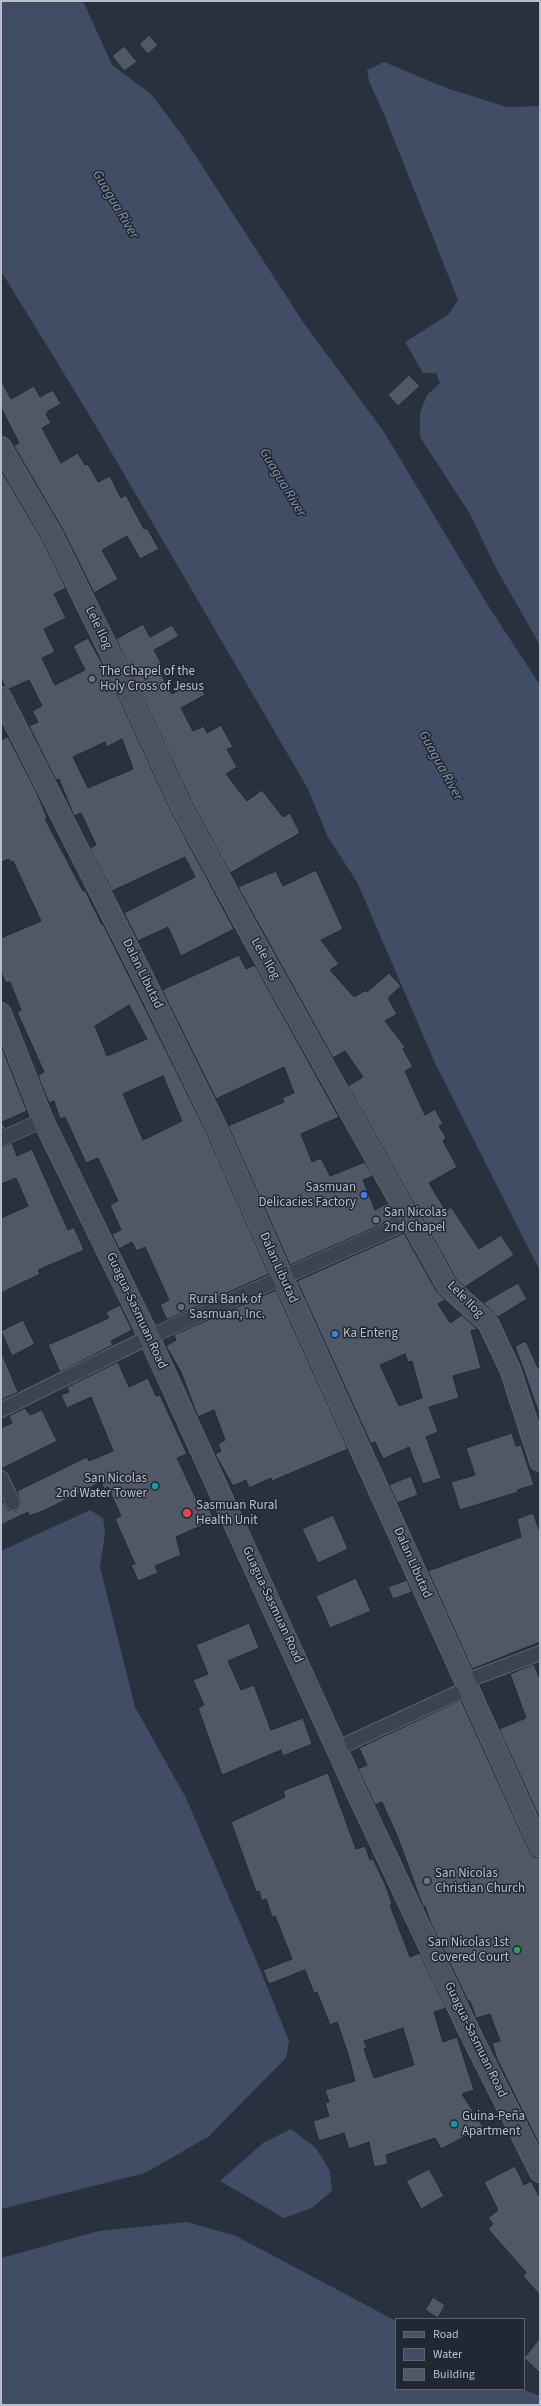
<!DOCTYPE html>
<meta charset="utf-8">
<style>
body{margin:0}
#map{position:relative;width:541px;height:2406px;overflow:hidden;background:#29313e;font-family:"Source Sans 3",sans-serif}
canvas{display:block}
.frame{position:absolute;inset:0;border:2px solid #b9bec9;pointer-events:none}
.legend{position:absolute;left:395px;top:2318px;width:130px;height:72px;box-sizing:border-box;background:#222833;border:1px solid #5e646f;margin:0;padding:5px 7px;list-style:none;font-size:12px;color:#b9bec9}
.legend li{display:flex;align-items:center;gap:8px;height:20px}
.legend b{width:20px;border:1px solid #5e646f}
</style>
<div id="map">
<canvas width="541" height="2406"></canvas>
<div class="frame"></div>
<ul class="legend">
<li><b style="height:5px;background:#4b5261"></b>Road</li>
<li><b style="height:11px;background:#414d65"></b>Water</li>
<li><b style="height:11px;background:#505766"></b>Building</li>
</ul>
</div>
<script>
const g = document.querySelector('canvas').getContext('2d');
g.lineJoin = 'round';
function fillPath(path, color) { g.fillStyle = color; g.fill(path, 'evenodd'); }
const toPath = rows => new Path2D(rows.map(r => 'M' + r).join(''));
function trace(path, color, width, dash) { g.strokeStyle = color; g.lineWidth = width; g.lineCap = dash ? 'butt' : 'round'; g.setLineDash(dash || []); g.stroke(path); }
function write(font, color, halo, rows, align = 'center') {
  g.font = font + ' "Source Sans 3",sans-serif'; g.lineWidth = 3; g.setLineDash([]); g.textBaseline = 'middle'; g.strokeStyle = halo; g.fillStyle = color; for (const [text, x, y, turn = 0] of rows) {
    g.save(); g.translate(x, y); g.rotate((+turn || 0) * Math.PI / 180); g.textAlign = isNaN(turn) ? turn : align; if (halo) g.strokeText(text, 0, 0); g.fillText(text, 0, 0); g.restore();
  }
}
fillPath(toPath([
 [1,1,83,1,112,65,151,94,184,138,303,322,384,432,487,604,540,685,540,1271,435,1063,357,882,328,837,307,787,90,416,1,271],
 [384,62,449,89,507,107,540,106,540,645,496,568,470,514,420,437,420,413,427,395,440,383,436,373,423,373,405,342,448,315,458,300,384,114,369,81,367,70],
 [90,1510,103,1518,105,1534,100,1567,135,1707,186,1798,259,1967,289,2041,286,2058,208,2137,145,2173,1,2209,1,1551],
 [291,2129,316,2148,330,2171,332,2191,312,2208,284,2218,220,2181,263,2143],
 [187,2222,236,2236,396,2321,396,2389,522,2389,540,2396,540,2405,1,2405,1,2258,99,2231]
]), '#414d65');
const building = toPath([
 [149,35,158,45,148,54,139,44,149,35],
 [124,46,137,62,124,71,112,56,124,46],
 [409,375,420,386,398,406,388,395,409,375],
 [1,380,11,399,34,386,40,397,53,390,61,404,48,411,46,414,51,423,42,428,61,463,78,453,85,465,88,464,98,482,110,476,121,498,126,495,144,529,147,528,159,549,140,559,127,536,102,550,118,579,94,593,63,530,14,446,19,443,1,408,1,380],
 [1,470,43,541,66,588,54,594,66,618,44,629,55,652,42,658,55,685,85,670,73,646,88,638,108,674,171,811,234,929,181,956,168,927,138,941,124,913,195,877,185,857,112,891,90,848,96,845,81,813,74,816,59,779,56,780,29,726,38,722,32,711,42,706,29,680,9,689,5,687,1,678,1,470],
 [122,739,133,769,88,788,73,757,105,742,107,747,122,739],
 [143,624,150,637,172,625,179,636,154,650,162,665,157,667,172,694,197,680,205,695,181,708,193,731,204,726,207,733,221,725,233,747,227,749,237,767,226,774,247,801,262,790,283,817,290,813,300,833,230,873,191,801,116,639,143,624],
 [8,737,36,791,47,818,45,819,83,891,85,890,102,925,103,924,204,1127,269,1274,167,1320,160,1305,169,1300,145,1247,137,1251,132,1242,119,1249,112,1234,121,1230,110,1205,118,1201,98,1158,86,1163,65,1117,60,1119,54,1101,49,1103,38,1076,44,1072,17,1012,21,1010,10,982,6,983,1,972,1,938,41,921,13,861,10,862,9,859,1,862,1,740,8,737],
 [129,1005,147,1039,107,1056,95,1026,129,1005],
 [163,1076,182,1121,143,1140,123,1094,163,1076],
 [316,870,343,929,321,940,339,964,330,970,354,997,366,990,367,992,389,973,401,986,388,998,397,1014,385,1021,405,1047,403,1049,413,1067,405,1071,425,1115,435,1109,443,1124,439,1126,446,1138,443,1141,457,1167,429,1183,446,1211,451,1207,479,1249,501,1235,514,1255,465,1287,456,1279,348,1086,363,1077,345,1051,333,1058,238,887,276,871,283,886,316,870],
 [239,955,246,969,255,965,339,1117,301,1134,312,1162,321,1158,330,1176,365,1162,373,1176,363,1180,375,1210,388,1203,396,1218,290,1265,228,1126,284,1102,282,1098,294,1093,284,1067,216,1099,162,990,239,955],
 [1,1045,27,1111,2,1122,5,1128,1,1130,1,1045],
 [12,1143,17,1156,32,1149,68,1230,74,1227,84,1250,38,1270,40,1274,1,1293,1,1218,28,1206,16,1178,1,1184,1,1147,12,1143],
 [404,1233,437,1292,445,1300,438,1304,450,1323,462,1315,477,1329,471,1331,481,1368,453,1376,459,1398,429,1407,438,1432,426,1437,441,1478,423,1484,409,1447,383,1459,375,1442,371,1444,297,1281,404,1233],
 [405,1354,408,1362,412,1361,422,1398,399,1406,380,1365,405,1354],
 [518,1283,527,1299,498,1317,483,1303,518,1283],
 [276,1290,348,1449,272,1481,271,1478,249,1488,246,1480,233,1486,215,1454,221,1451,218,1444,225,1440,214,1410,198,1417,181,1372,166,1346,176,1340,174,1335,276,1290],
 [120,1305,132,1330,111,1341,113,1345,60,1372,48,1345,109,1318,106,1312,120,1305],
 [23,1320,35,1344,12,1356,1,1331,23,1320],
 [526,1341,538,1368,540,1367,540,1416,515,1346,526,1341],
 [1,1351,18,1392,1,1400,1,1351],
 [118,1362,129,1387,148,1378,156,1396,160,1395,187,1454,177,1458,200,1507,207,1503,214,1520,176,1537,181,1555,155,1566,158,1573,138,1581,131,1565,135,1564,115,1519,121,1516,108,1487,104,1489,101,1482,45,1510,29,1516,28,1512,1,1525,1,1499,8,1510,16,1511,21,1503,17,1491,87,1457,89,1461,113,1451,91,1397,67,1408,61,1395,69,1392,67,1387,118,1362],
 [25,1408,30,1415,42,1410,57,1441,1,1469,1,1428,12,1423,9,1416,25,1408],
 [512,1433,516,1446,521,1445,534,1485,517,1490,518,1492,460,1510,451,1482,475,1475,466,1448,512,1433],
 [411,1476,418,1495,397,1503,389,1485,411,1476],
 [533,1513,540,1532,540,1642,472,1669,428,1571,521,1537,517,1519,533,1513],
 [333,1515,348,1549,318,1563,302,1529,333,1515],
 [356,1578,371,1611,330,1628,316,1596,356,1578],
 [407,1580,412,1592,393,1599,388,1587,407,1580],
 [249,1623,259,1648,228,1661,241,1690,254,1685,271,1730,303,1718,312,1744,283,1756,281,1750,222,1775,198,1708,204,1705,193,1680,208,1674,196,1645,249,1623],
 [534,1664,540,1680,540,1819,499,1729,526,1718,510,1674,534,1664],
 [461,1700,530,1852,534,1857,540,1858,540,2146,497,2059,492,2043,500,2041,490,2014,476,2018,470,2001,468,2001,431,1924,425,1906,423,1907,421,1901,398,1838,382,1802,375,1805,358,1769,367,1765,359,1748,461,1700],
 [328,1773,356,1849,365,1846,370,1860,373,1859,386,1886,392,1904,390,1905,410,1957,420,1953,446,2008,434,2012,443,2042,457,2037,474,2090,462,2094,483,2127,441,2149,435,2138,386,2155,388,2164,374,2167,369,2142,349,2149,344,2133,319,2141,313,2121,329,2116,325,2103,329,2102,325,2090,355,2081,348,2054,337,2022,330,2025,317,1992,314,1993,305,1970,269,1984,263,1970,292,1959,275,1916,272,1917,266,1899,262,1901,259,1891,256,1892,231,1822,285,1797,283,1791,328,1773],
 [403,2028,414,2065,374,2078,364,2049,367,2048,364,2041,403,2028],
 [515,2166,524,2185,531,2181,540,2198,540,2295,523,2276,526,2272,488,2229,493,2224,488,2218,498,2210,484,2182,515,2166],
 [429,2169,444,2196,421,2209,406,2181,429,2169],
 [433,2297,445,2305,438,2318,425,2310,433,2297],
 [540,2338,540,2373,524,2358,540,2338]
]);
fillPath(building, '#505766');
trace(building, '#242a35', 1);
const street = toPath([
 [1,1139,43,1120],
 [1,1410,149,1337,412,1220],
 [1,1478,13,1503],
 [466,1681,540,1653],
 [338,1748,468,1688]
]);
const secondary = toPath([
 [1,447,53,536,118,669,181,806,245,924,447,1286,488,1323,510,1369,540,1461],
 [1,697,136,963,214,1122,283,1278,540,1847],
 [1,1013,43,1120,149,1337,354,1787,470,2033,540,2172]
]);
trace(street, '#5b616c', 16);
trace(secondary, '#5b616c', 22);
trace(street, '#3d434e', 14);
trace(secondary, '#4b5261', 20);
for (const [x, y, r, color] of [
 [92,679,4,"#6b7280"],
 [364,1195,4,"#3f7fe0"],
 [376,1220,4,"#6b7280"],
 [181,1307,4,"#5c6f8a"],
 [335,1334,4,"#3f7fe0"],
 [155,1486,4,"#0f9aa8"],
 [187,1513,5,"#e0444e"],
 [427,1881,4,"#6b7280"],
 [517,1950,4,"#2e9e5b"],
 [454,2124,4,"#0f9aa8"]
]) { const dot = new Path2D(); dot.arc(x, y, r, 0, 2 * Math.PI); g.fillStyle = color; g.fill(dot); trace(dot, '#222833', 1.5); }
write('13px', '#b9bec9', '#222833', [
 ["Lele Ilog",98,628,64],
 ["Lele Ilog",265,959,60],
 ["Dalan Libutad",142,974,64],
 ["Dalan Libutad",278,1268,66],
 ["Lele Ilog",465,1300,45],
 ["Guagua-Sasmuan Road",136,1311,65],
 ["Dalan Libutad",412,1563,66],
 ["Guagua-Sasmuan Road",272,1605,65],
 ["Guagua-Sasmuan Road",475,2040,64]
]);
write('13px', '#b9bec9', '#222833', [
 ["The Chapel of the",100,672],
 ["Holy Cross of Jesus",100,687],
 ["Sasmuan",356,1188,"right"],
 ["Delicacies Factory",356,1203,"right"],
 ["San Nicolas",384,1213],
 ["2nd Chapel",384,1228],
 ["Rural Bank of",189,1300],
 ["Sasmuan, Inc.",189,1315],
 ["Ka Enteng",343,1334],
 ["San Nicolas",147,1479,"right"],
 ["2nd Water Tower",147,1494,"right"],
 ["Sasmuan Rural",196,1506],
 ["Health Unit",196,1521],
 ["San Nicolas",435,1874],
 ["Christian Church",435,1889],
 ["San Nicolas 1st",509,1943,"right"],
 ["Covered Court",509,1958,"right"],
 ["Guina-Peña",462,2117],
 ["Apartment",462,2132]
], 'left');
write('italic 14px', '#8593ac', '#222833', [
 ["Guagua River",115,205,59],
 ["Guagua River",282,483,59],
 ["Guagua River",440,766,61]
]);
</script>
